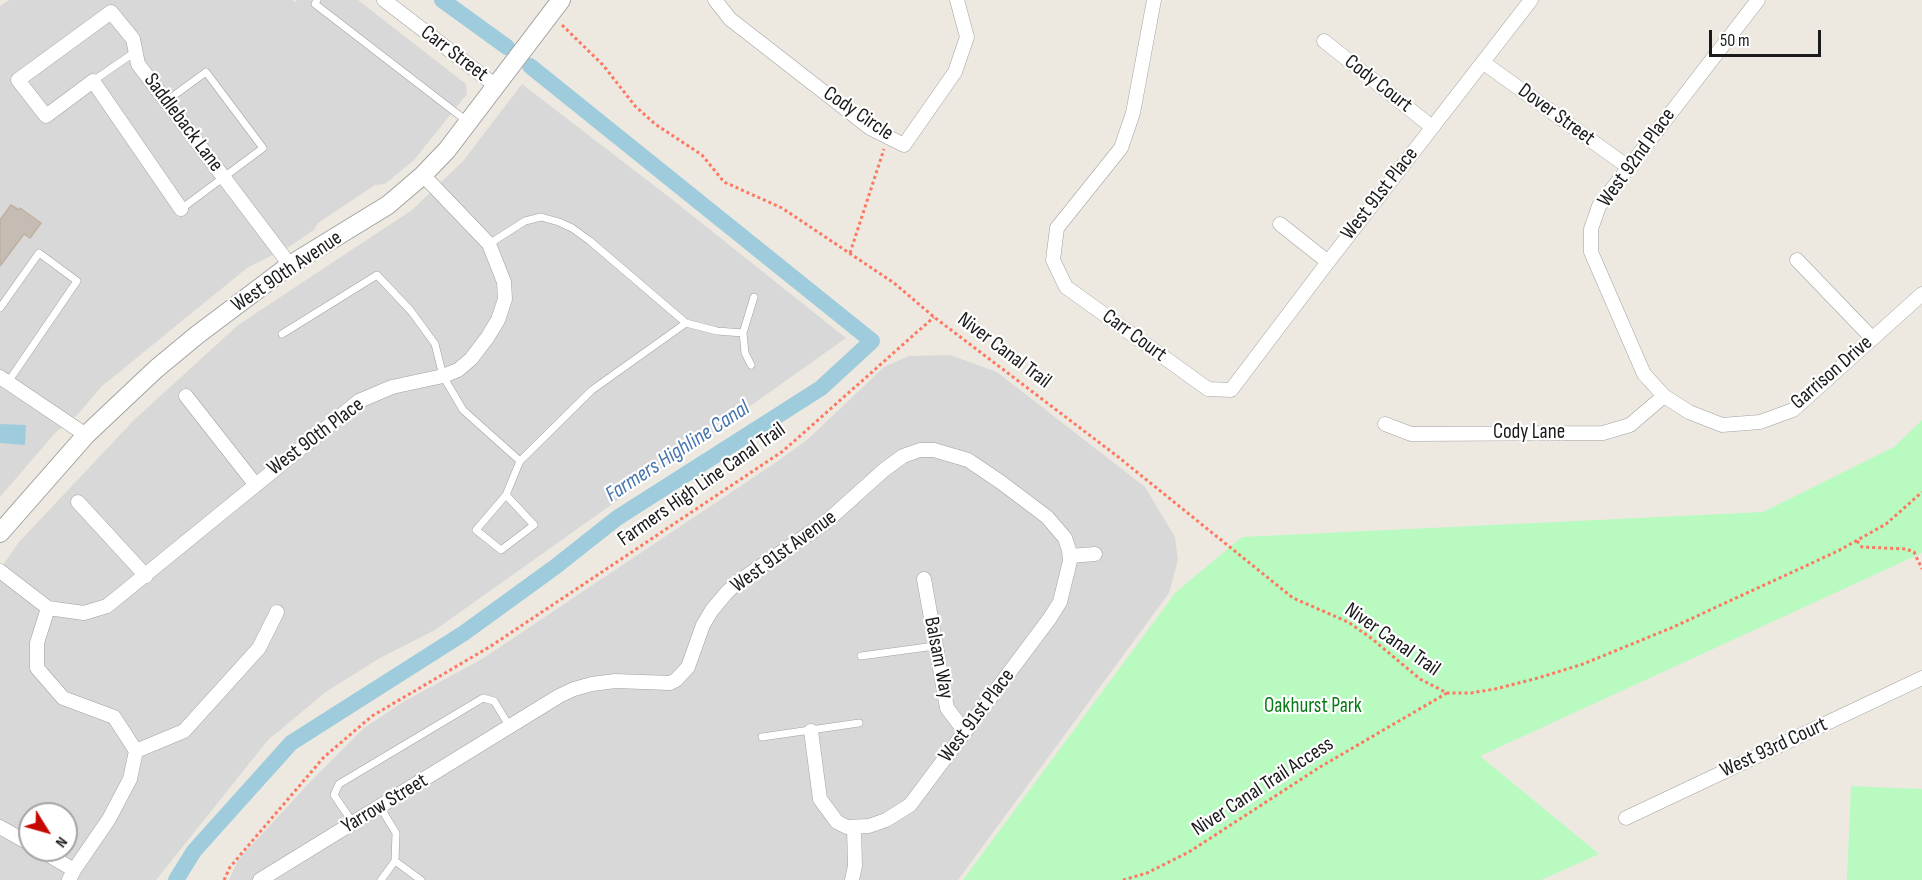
<!DOCTYPE html>
<style>
body{margin:0}
#map{position:relative;width:1922px;height:880px;overflow:hidden;background:#ede9e0;font-family:"Sofia Sans Condensed",sans-serif}
canvas{display:block}
.north{position:absolute;left:18px;top:802px;width:60px;height:60px;box-sizing:border-box;background:#fff;border:2px solid #a4a4a4;border-radius:50%;rotate:127deg;font-size:16px;font-weight:700;line-height:24px;text-align:center;color:#1b1b1b}
.north::after{content:'';display:block;margin:auto;width:21px;height:27px;background:#c60900;clip-path:polygon(50% 0,100% 100%,50% 72%,0 100%)}
.scale{position:absolute;left:1709px;top:30px;width:112px;height:27px;box-sizing:border-box;border:3px solid #1b1b1b;border-top:0;padding-left:8px;font-size:18px;line-height:21px;white-space:nowrap;color:#1b1b1b;-webkit-text-stroke:4px #fff;paint-order:stroke}
</style>
<div id="map">
<canvas width="1922" height="880"></canvas>
<div class="north">N</div>
<div class="scale">50 m</div>
</div>
<script>
const g = document.querySelector('canvas').getContext('2d');
g.lineJoin = 'round';
function fillPath(path, color) { g.fillStyle = color; g.fill(path, 'evenodd'); }
const toPath = rows => new Path2D(rows.map(r => 'M' + r).join(''));
function trace(path, color, width, dash) { g.strokeStyle = color; g.lineWidth = width; g.lineCap = dash ? 'butt' : 'round'; g.setLineDash(dash || []); g.stroke(path); }
function write(font, color, halo, rows, align = 'center') {
  g.font = font + ' "Sofia Sans Condensed",sans-serif'; g.lineWidth = 4.5; g.setLineDash([]); g.textBaseline = 'middle'; g.strokeStyle = halo; g.fillStyle = color; for (const [text, x, y, turn = 0] of rows) {
    g.save(); g.translate(x, y); g.rotate((+turn || 0) * Math.PI / 180); g.textAlign = isNaN(turn) ? turn : align; if (halo) g.strokeText(text, 0, 0); g.fillText(text, 0, 0); g.restore();
  }
}
fillPath(toPath([
 [9,0,292,0,295,2,297,0,358,0,466,84,467,94,414,160,385,184,375,185,318,223,314,230,287,248,247,268,101,387,78,414,56,432,0,497,0,6],
 [522,84,669,197,846,338,435,630,380,658,327,691,268,740,156,880,0,880,0,569,19,542,134,420,238,325,412,210,463,161],
 [30,814,66,814,66,850,30,850],
 [950,355,997,372,1145,487,1175,537,1178,560,1169,593,958,880,229,880,238,860,310,782,364,728,403,702,482,659,778,461,808,439,884,367,909,356]
]), '#d9d8d8');
fillPath(toPath([
 [1922,420,1922,553,1480,756,1599,854,1541,880,963,880,1176,592,1242,537,1763,512,1894,447],
 [1851,786,1922,789,1922,880,1847,880]
]), '#b9fac1');
fillPath(toPath([
 [0,424,26,425,25,445,0,443]
]), '#9eccdd');
trace(toPath([
 [442,0,507,47],
 [176,880,194,851,291,743,464,633,555,567,617,518,821,388,872,341,530,66]
]), '#9eccdd', 16);
const building = toPath([
 [11,205,19,210,20,208,41,223,30,238,24,234,0,266,0,220,11,205]
]);
fillPath(building, '#c5bcb3');
trace(building, '#bfb0a2', 1.5);
const service = toPath([
 [317,0,315,4,468,122],
 [93,81,135,52],
 [165,102,206,72,263,148,181,209],
 [489,244,525,221,541,217,559,222,572,228,590,241,686,323,717,331,743,333],
 [0,308,39,253,77,281,8,382],
 [282,334,377,275,411,311,435,344,443,376,463,410,520,461],
 [751,365,745,353,743,333,754,297],
 [506,495,534,525,501,550,476,530,506,495,520,461,592,390,686,323],
 [861,656,935,646],
 [762,737,859,723],
 [380,807,396,833,395,861,381,880],
 [353,823,334,795,339,784,483,698,494,701,510,727],
 [395,861,421,880]
]);
const minor = toPath([
 [384,0,496,86],
 [715,0,730,19,870,128,904,145,955,72,967,37,957,0],
 [1154,0,1133,113,1121,148,1057,228,1053,260,1066,287,1208,389,1231,390,1328,262,1531,0],
 [1758,0,1599,206,1591,229,1591,252,1644,374,1664,396,1689,412,1722,425,1760,422,1793,410,1922,294],
 [1324,41,1432,127],
 [1484,63,1628,167],
 [181,209,93,81,46,116,18,80,111,12,133,39,138,64,290,265],
 [1280,224,1328,262],
 [1797,260,1872,338],
 [0,377,86,435],
 [186,396,255,484],
 [1385,424,1411,434,1603,433,1630,425,1664,396],
 [78,502,146,576],
 [1070,556,1095,554],
 [0,571,48,608],
 [924,579,947,708,965,732],
 [48,608,84,613,107,606,359,401,392,387,443,376,458,370,471,359,487,338,498,320,505,299,504,282,489,244,423,175],
 [48,608,37,643,37,668,63,698,114,717,136,751],
 [1626,818,1922,678],
 [0,827,30,844],
 [40,850,74,870],
 [69,880,74,870,109,819,130,779,136,751,184,731,259,648,277,612],
 [260,880,559,696,574,689,592,684,615,681,670,683,676,680,688,667,703,625,712,610,728,591,742,579,826,522,884,470,903,456,920,450,934,450,968,460,1002,483,1047,517,1065,538,1069,550,1070,561,1060,602,1050,618,910,805,886,820,869,826,847,827,837,822,820,799,811,731],
 [852,880,855,866,854,827]
]);
const tertiary = toPath([
 [0,533,86,435,156,369,197,335,290,265,388,205,423,175,447,150,561,0]
]);
trace(service, '#a2a2a2', 8);
trace(minor, '#a2a2a2', 15);
trace(tertiary, '#a2a2a2', 20);
trace(toPath([
 [562,25,603,65,635,106,655,124,702,155,724,182,782,208,894,283,934,317,1117,456,1293,598,1348,622,1371,638,1420,679,1447,693,1471,693,1495,689,1538,678,1583,664,1671,628,1838,551,1886,524,1922,492],
 [850,253,884,149],
 [1857,541,1862,547,1906,549,1914,552,1922,569],
 [224,880,230,867,324,757,372,716,491,646,783,451,934,317],
 [1123,880,1147,873,1189,852,1320,767,1447,693]
]), '#fe7760', 3, [3, 3]);
trace(service, '#fff', 7);
trace(minor, '#fff', 14);
trace(tertiary, '#fff', 18);
write('21px', '#1b1b1b', '#fff', [
 ["Carr Street",454,54,37],
 ["Cody Court",1378,84,38],
 ["Cody Circle",858,114,34],
 ["Dover Street",1556,115,36],
 ["Saddleback Lane",183,123,53],
 ["West 92nd Place",1637,158,-54],
 ["West 91st Place",1380,194,-52],
 ["West 90th Avenue",287,272,-34],
 ["Carr Court",1134,336,36],
 ["Niver Canal Trail",1004,351,37],
 ["Garrison Drive",1832,373,-41],
 ["Cody Lane",1529,433],
 ["West 90th Place",316,437,-37],
 ["Farmers High Line Canal Trail",702,485,-35],
 ["West 91st Avenue",784,552,-36],
 ["Niver Canal Trail",1392,640,35],
 ["Balsam Way",938,658,79],
 ["West 91st Place",977,716,-53],
 ["West 93rd Court",1774,748,-25],
 ["Niver Canal Trail Access",1263,787,-33],
 ["Yarrow Street",385,804,-31]
]);
write('21px', '#087a16', '#fff', [
 ["Oakhurst Park",1313,707]
]);
write('italic 22px', '#4674ac', '#fff', [
 ["Farmers Highline Canal",678,452,-33]
]);
</script>
